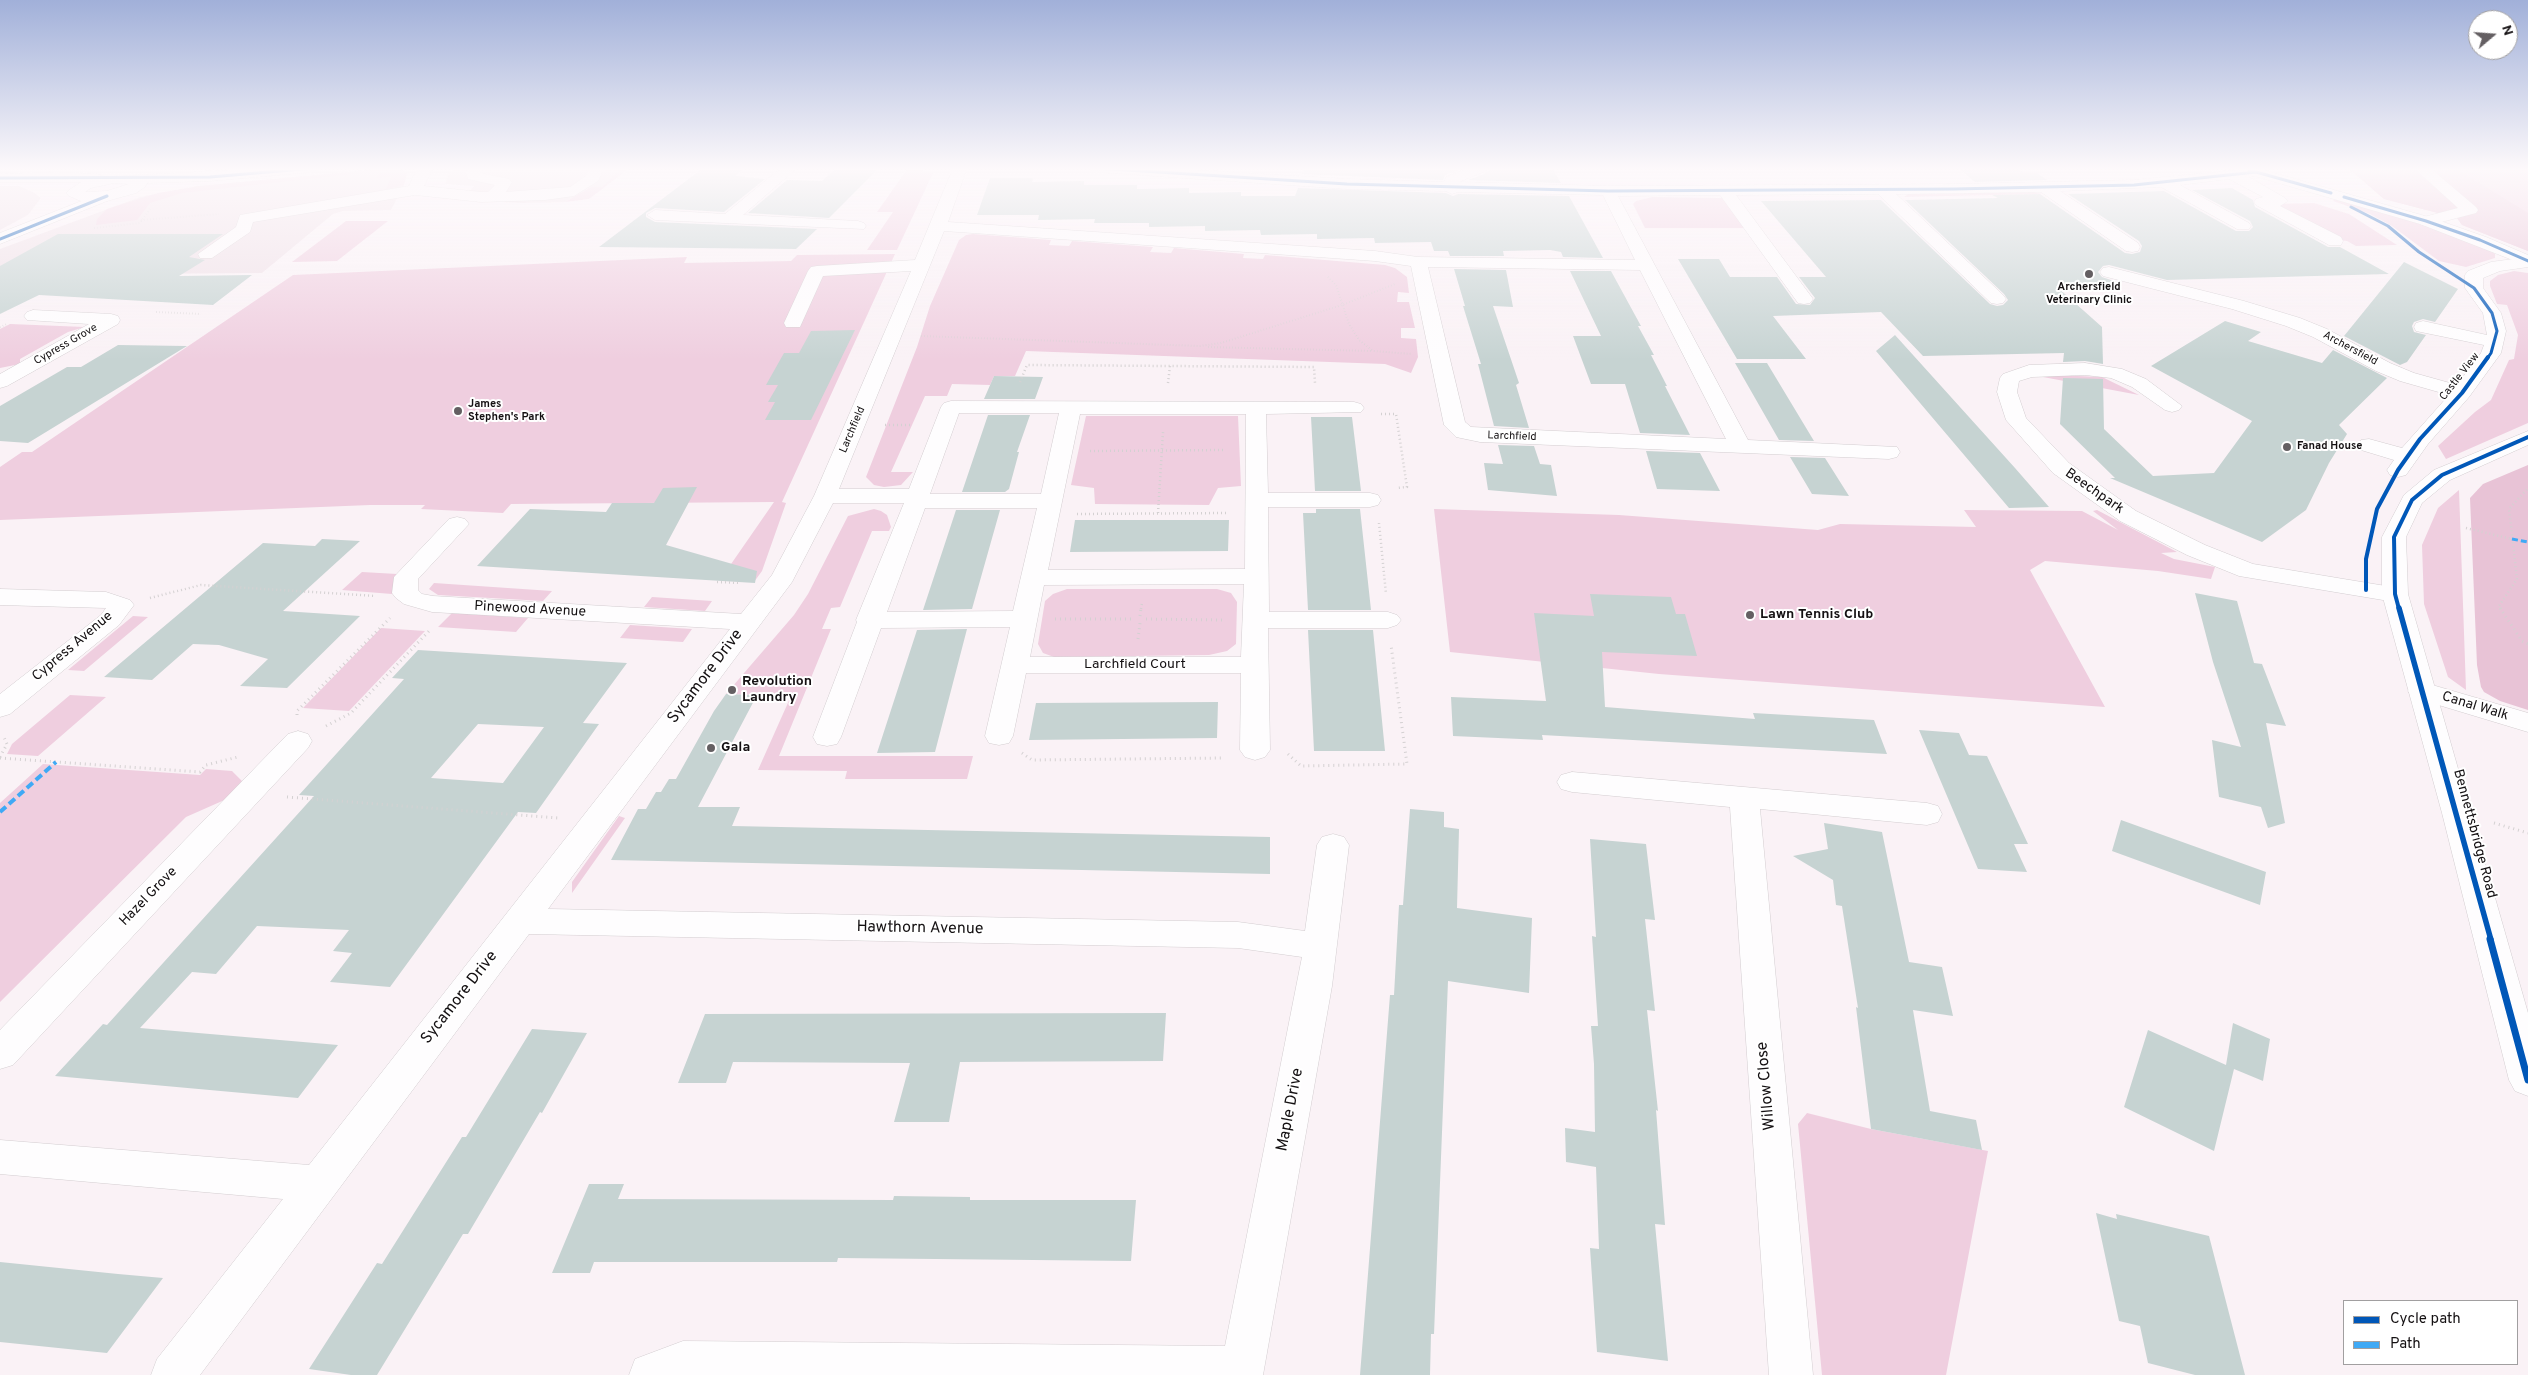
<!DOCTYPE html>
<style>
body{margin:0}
#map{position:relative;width:2528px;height:1375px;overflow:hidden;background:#faf2f6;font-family:Overpass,sans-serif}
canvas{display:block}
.legend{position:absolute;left:2343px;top:1300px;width:175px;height:65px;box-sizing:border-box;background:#fff;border:1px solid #a19fa0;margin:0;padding:6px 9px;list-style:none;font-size:15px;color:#141012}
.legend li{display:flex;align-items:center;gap:10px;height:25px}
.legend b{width:25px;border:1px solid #a19fa0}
.north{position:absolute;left:2468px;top:10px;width:50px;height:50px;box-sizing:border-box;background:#fff;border:1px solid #a19fa0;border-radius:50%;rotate:72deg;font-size:14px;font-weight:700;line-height:20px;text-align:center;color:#141012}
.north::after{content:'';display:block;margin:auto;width:18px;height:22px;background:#645f62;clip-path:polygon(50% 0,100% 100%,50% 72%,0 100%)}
</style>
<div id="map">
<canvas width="2528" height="1375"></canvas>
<ul class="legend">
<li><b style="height:6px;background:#0057b8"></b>Cycle path</li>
<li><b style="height:6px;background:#3fa9f5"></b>Path</li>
</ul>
<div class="north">N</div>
</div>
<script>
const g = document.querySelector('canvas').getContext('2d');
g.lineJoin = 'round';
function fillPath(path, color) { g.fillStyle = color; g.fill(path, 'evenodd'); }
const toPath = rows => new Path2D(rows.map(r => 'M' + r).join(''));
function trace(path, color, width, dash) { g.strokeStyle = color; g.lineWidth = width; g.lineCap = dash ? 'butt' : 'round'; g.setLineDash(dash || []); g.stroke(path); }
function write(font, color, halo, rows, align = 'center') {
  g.font = font + ' Overpass,sans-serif'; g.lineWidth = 4; g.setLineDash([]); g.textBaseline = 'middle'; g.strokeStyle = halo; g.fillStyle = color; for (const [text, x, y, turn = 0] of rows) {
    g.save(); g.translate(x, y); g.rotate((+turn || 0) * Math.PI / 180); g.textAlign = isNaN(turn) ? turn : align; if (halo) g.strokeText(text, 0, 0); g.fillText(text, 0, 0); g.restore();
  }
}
fillPath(toPath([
 [390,168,407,172,404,185,391,210,343,211,333,214,262,273,0,275,0,249,140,197,197,186],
 [455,168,621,168,602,187,591,187,565,202,522,203,503,202,506,200,468,193,474,186,445,184,449,174],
 [0,186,19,186,33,192,41,198,28,215,0,230]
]), '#efe0e7');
fillPath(toPath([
 [621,168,630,168,589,199,565,202,591,187,602,187],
 [908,168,925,168,921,173,933,173,897,250,867,250,893,212,877,212],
 [2348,168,2528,168,2528,251,2462,225,2457,218,2384,199],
 [383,169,399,169,182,193,150,203,137,220,96,225,97,219,107,209,158,193,200,186],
 [403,170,407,173,404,185,375,192,386,189,391,177,377,178,379,173],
 [2032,192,2043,194,1904,197,1908,194],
 [1652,197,1725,198,1745,228,1645,228,1633,204,1636,201],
 [2335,198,2432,227,2489,248,2495,254,2495,258,2466,267,2439,261,2392,226,2370,214,2333,201],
 [2314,203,2349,214,2397,245,2356,246,2347,241,2336,240,2272,204],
 [346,221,388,221,337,261,292,262],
 [973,234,1051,240,1049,245,1069,246,1072,241,1153,247,1150,252,1171,253,1174,248,1244,254,1243,258,1263,259,1265,255,1385,265,1395,268,1407,277,1409,293,1398,292,1397,302,1409,302,1415,328,1401,328,1401,338,1416,339,1418,357,1411,373,1385,364,1026,351,1015,376,994,376,990,385,952,384,947,396,925,396,891,472,913,472,901,485,884,487,874,485,866,477,917,347,930,306,959,240,966,235],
 [895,254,782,502,786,503,762,571,754,582,720,580,774,502,511,504,503,513,421,509,425,505,370,505,0,520,0,467,22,452,32,452,293,275,687,257,684,263,791,261,797,255],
 [2514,271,2528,273,2528,423,2446,459,2438,446,2475,412,2491,400,2509,360,2514,359,2518,335,2507,305,2497,304,2490,286,2490,281,2498,275],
 [10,324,85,327,68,332,20,359,20,364,0,368,0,329],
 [2052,375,2102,377,2139,395,2043,377],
 [1086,416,1238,416,1241,486,1218,488,1209,505,1095,504,1094,488,1071,485],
 [2459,490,2466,690,2448,677,2424,604,2422,545,2438,508],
 [874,509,881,511,887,515,891,527,889,531,872,531,840,607,831,608,822,629,831,629,779,756,973,756,967,779,845,779,847,771,758,770,791,696,726,694,794,615,808,594,848,516],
 [1434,509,1619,515,1818,530,1840,524,1976,527,1964,510,2082,511,2118,530,2093,511,2097,510,2177,552,2161,553,2174,559,2215,567,2211,579,2158,571,2045,561,2030,570,2105,707,1659,674,1450,652],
 [362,572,397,574,392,594,342,590],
 [434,583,552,591,543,601,438,595,429,589],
 [1067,589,1217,589,1231,593,1237,602,1236,644,1227,651,1209,655,1054,657,1043,653,1038,644,1045,601,1053,594],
 [652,597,712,601,705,611,644,607],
 [452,613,528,618,516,632,438,627],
 [133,616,148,617,84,671,68,670],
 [630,625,692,629,683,642,620,638],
 [381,628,425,631,349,711,303,708],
 [70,695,106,697,38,756,7,754,12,744],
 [43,764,200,775,206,769,232,771,243,782,229,798,186,817,0,1002,0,803],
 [619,816,625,818,572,893,572,882],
 [1807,1113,1871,1129,1988,1151,1946,1375,1822,1375,1798,1124]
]), '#efcedf');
fillPath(toPath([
 [2348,168,2455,168,2528,213,2528,251,2462,225,2457,218,2384,199],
 [2528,465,2528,710,2500,701,2484,692,2481,687,2477,665,2470,498,2483,484]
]), '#e8c3d6');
fillPath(toPath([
 [703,168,745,168,735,176,765,179,724,212,655,208,646,213,646,217,655,222,817,229,796,249,599,247],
 [836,168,879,168,829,218,748,213,787,180,822,181],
 [1305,168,1464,168,1445,175,1443,180,1302,174],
 [1490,168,1552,168,1561,183,1468,180,1487,173],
 [1961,170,2020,170,2025,173,2037,173,2047,180,1975,182],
 [990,178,1033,178,1032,182,1084,181,1084,185,1137,185,1137,189,1189,188,1189,193,1241,192,1241,196,1295,196,1298,188,1446,193,1453,196,1458,194,1569,196,1603,258,1563,257,1561,252,1550,250,1503,251,1504,256,1450,256,1448,251,1434,251,1431,242,1375,243,1374,238,1317,239,1317,234,1261,235,1260,230,1205,231,1205,226,1149,227,1149,223,1094,223,1095,219,1038,220,1039,215,977,215],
 [2232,188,2253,200,2255,207,2328,247,2340,247,2389,274,2167,280,2109,265,2103,266,2098,272,2102,277,2117,282,2056,286,2102,327,2103,364,2085,361,2063,362,2064,353,1923,356,1881,312,1773,316,1806,359,1737,359,1678,259,1719,259,1730,277,1777,277,1796,304,1810,305,1815,298,1799,277,1826,277,1761,201,1881,200,1990,304,1997,306,2003,305,2008,300,2004,294,1905,200,1998,198,1992,195,2040,194,2125,253,2132,254,2140,252,2142,246,2139,241,2068,194,2164,191,2236,231,2249,231,2253,227,2250,221,2192,190],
 [58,234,223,234,189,257,205,260,179,276,252,275,213,305,39,295,0,314,0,266],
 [2404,262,2458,289,2435,322,2423,319,2414,322,2412,326,2414,332,2426,335,2407,362,2400,365,2344,336],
 [1454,269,1506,270,1513,307,1493,306,1519,383,1516,385,1529,428,1494,426,1478,364,1481,364,1463,306,1473,306,1465,306],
 [1570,271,1611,271,1641,326,1638,326,1654,355,1651,355,1667,386,1665,386,1690,435,1640,433,1625,384,1591,384,1573,336,1601,336],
 [2225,321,2261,332,2248,341,2322,363,2333,350,2387,378,2339,425,2347,434,2329,463,2306,510,2262,542,2110,478,2115,478,2060,424,2063,378,2103,379,2104,429,2153,476,2214,473,2252,421,2151,366],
 [855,330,811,420,765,420,775,402,768,402,778,385,766,385,784,353,799,353,811,331],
 [1895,335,2015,468,2049,507,2009,508,1876,351],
 [118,345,187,346,28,443,0,441,0,406,67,367,81,367],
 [1735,363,1767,363,1814,441,1779,440],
 [994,376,1043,377,1035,399,984,399],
 [988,415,1030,415,1017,452,1019,452,1009,489,1005,492,962,492],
 [1311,417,1352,417,1361,491,1315,491],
 [1498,445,1534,446,1540,464,1551,465,1557,496,1488,490,1484,463,1503,464],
 [1646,451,1700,453,1720,491,1657,489],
 [1790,457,1825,458,1849,496,1812,494],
 [697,487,666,545,757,571,755,583,477,566,530,509,606,512,612,503,654,503,663,488],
 [1316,509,1360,509,1371,610,1308,610,1303,513,1316,513],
 [956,510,1000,510,972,609,923,610],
 [1075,520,1229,520,1228,551,1070,552],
 [322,539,360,541,283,611,360,616,287,688,240,686,268,659,219,645,193,644,152,680,104,677,263,543,315,546],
 [2195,593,2237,601,2254,663,2262,664,2286,726,2266,723,2285,823,2268,828,2261,807,2219,797,2212,740,2241,747,2213,662],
 [1590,594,1671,597,1676,614,1685,614,1697,656,1602,652,1605,707,1755,719,1753,713,1874,720,1887,754,1542,735,1543,740,1453,736,1451,697,1546,701,1534,613,1594,616],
 [967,629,935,752,877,753,917,630],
 [1308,630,1373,630,1385,751,1314,751],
 [418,650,627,663,583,723,599,724,536,813,518,812,390,987,330,982,352,953,333,951,349,930,257,926,216,974,192,972,140,1028,338,1045,298,1098,55,1076,103,1024,107,1025,314,796,299,795,404,679,392,678],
 [478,724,544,727,503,783,431,778],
 [726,694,757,695,698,807,740,807,732,826,1270,837,1270,874,611,860,638,809,646,809,656,792,661,792,669,779,676,779,714,711],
 [1218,702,1217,738,1029,740,1036,703],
 [1919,730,1959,733,1969,755,1987,756,2028,844,2014,844,2027,872,1978,869],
 [1410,809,1444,812,1444,827,1459,829,1457,908,1532,918,1529,993,1448,981,1434,1334,1431,1334,1430,1375,1360,1375,1390,995,1394,995,1399,905,1403,905],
 [2121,820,2266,872,2260,905,2112,851],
 [1824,823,1882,832,1909,962,1942,967,1953,1016,1913,1010,1930,1111,1976,1120,1982,1150,1871,1129,1856,1007,1858,1008,1842,906,1836,905,1833,880,1793,856,1828,849],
 [1590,839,1646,844,1655,920,1645,919,1655,1011,1647,1010,1658,1111,1656,1110,1665,1225,1655,1224,1668,1361,1597,1352,1590,1248,1599,1249,1596,1167,1566,1162,1565,1128,1595,1132,1594,1064,1591,1026,1598,1026,1592,936,1596,937],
 [1166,1013,1163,1061,960,1062,949,1122,894,1122,910,1063,733,1062,726,1083,678,1083,705,1014],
 [2233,1023,2270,1039,2263,1081,2234,1069,2214,1151,2124,1107,2148,1030,2226,1065],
 [532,1029,587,1033,542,1113,540,1112,468,1234,463,1234,377,1375,351,1375,309,1369,377,1263,382,1264,462,1137,466,1137],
 [589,1184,624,1184,618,1199,893,1200,894,1196,970,1197,970,1200,1136,1200,1131,1261,838,1258,837,1262,594,1262,590,1273,552,1273],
 [2096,1213,2117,1219,2116,1214,2209,1236,2245,1375,2195,1375,2148,1363,2140,1326,2119,1321],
 [0,1262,118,1274,163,1278,107,1353,0,1342]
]), '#c6d3d2');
const minor = toPath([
 [417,168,433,168,424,186,481,192,488,192,495,185,468,179,466,172,469,168,484,168,480,173,509,179,512,182,506,192,570,187,586,176,590,168,604,168,598,181,574,196,545,200,481,202,415,195,253,222,250,232,212,258,200,258,198,254,236,227,240,215,409,186,417,168],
 [781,168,797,168,743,215,858,221,864,223,866,226,864,229,655,220,647,215,655,210,725,214,781,168],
 [953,168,967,168,948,222,1375,251,1418,257,1635,260,1603,195,1458,192,1452,194,1446,191,1347,189,1095,172,1088,168,1161,168,1347,179,1444,182,1446,177,1469,168,1488,168,1486,171,1459,182,1608,186,1954,184,2134,180,2257,168,2263,172,2261,175,2249,177,2285,198,2288,201,2280,206,2341,237,2343,241,2341,245,2329,245,2256,205,2254,202,2256,199,2263,197,2229,179,2180,185,2249,223,2251,226,2249,229,2237,229,2161,187,2060,191,2138,243,2140,247,2138,251,2132,252,2126,251,2041,192,1896,194,2003,295,2006,299,2003,303,1997,304,1991,303,1878,194,1736,195,1813,299,1810,303,1804,304,1798,303,1720,195,1618,196,1748,440,1897,447,1900,452,1897,457,1889,459,1480,442,1456,437,1444,425,1411,266,1375,261,944,231,839,489,909,489,941,407,944,403,951,401,1354,402,1361,404,1364,408,1361,412,1266,414,1268,493,1370,493,1378,495,1381,500,1378,505,1370,507,1268,507,1269,612,1388,612,1397,615,1401,620,1397,625,1388,628,1268,628,1270,750,1265,757,1255,760,1245,757,1240,750,1241,673,1026,673,1013,736,1009,743,999,745,989,743,985,736,1010,627,881,628,841,737,837,744,827,746,817,744,813,737,857,622,856,620,904,503,833,503,792,582,548,909,1238,922,1305,931,1317,845,1322,837,1333,834,1344,837,1349,845,1332,986,1263,1375,629,1375,635,1359,683,1341,1225,1346,1302,957,1238,948,529,934,200,1375,151,1375,157,1359,283,1199,0,1174,0,1140,309,1165,730,629,432,612,404,604,396,598,392,593,394,577,449,519,457,517,465,519,469,524,418,579,418,590,422,594,433,596,741,614,772,575,814,496,911,271,823,276,800,327,786,327,784,323,808,271,811,267,817,266,915,260,953,168],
 [1428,267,1640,270,1726,439,1471,427,1465,422,1428,267],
 [959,413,1059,413,1041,494,930,494,959,413],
 [1080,414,1246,414,1245,569,1048,570,1080,414],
 [925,508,1037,508,1013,611,887,612,925,508],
 [1244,584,1241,657,1030,657,1044,585,1244,584],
 [2414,168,2430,168,2476,207,2478,210,2476,213,2426,226,2420,224,2418,221,2420,218,2458,208,2414,168],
 [107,191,112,193,115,196,112,199,0,244,0,233,107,191],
 [2528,257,2528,267,2500,271,2483,278,2483,288,2501,313,2506,331,2501,353,2469,397,2428,444,2406,475,2398,477,2390,475,2387,470,2394,460,2361,450,2358,445,2361,440,2369,439,2402,448,2449,395,2400,381,2376,371,2313,337,2286,326,2232,309,2103,276,2100,272,2103,268,2109,267,2244,301,2300,318,2327,329,2390,363,2414,373,2457,385,2481,353,2484,345,2416,331,2414,327,2416,323,2423,321,2487,335,2483,313,2465,288,2465,275,2468,271,2491,262,2528,257],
 [33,310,111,314,118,316,120,320,118,324,7,386,0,388,0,374,89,324,27,320,24,316,27,312,33,310],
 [2085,363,2122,369,2146,379,2182,406,2179,410,2172,412,2165,410,2132,387,2111,378,2085,375,2032,377,2019,381,2017,392,2026,418,2069,463,2136,511,2205,545,2253,564,2404,589,2408,594,2404,599,2395,602,2239,576,2187,555,2120,521,2053,473,2006,420,1997,392,2000,378,2003,374,2029,365,2085,363],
 [0,589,106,592,130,600,134,605,119,625,10,714,0,717,0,694,101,615,106,608,0,605,0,589],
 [2422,682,2528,713,2528,732,2412,697,2408,691,2412,685,2422,682],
 [298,731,308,734,312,741,308,748,13,1065,0,1069,0,1030,288,734,298,731],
 [1572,772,1927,803,1938,806,1942,814,1938,822,1927,825,1760,809,1813,1375,1769,1375,1730,807,1572,792,1561,789,1557,782,1561,775,1572,772]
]);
const major = toPath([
 [266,168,321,168,314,172,210,181,147,183,145,187,136,193,107,201,83,202,69,196,66,193,69,190,81,182,0,182,0,174,57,172,98,174,104,177,266,168],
 [114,183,129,184,107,191,85,192,91,188,114,183],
 [2235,168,2257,168,2432,218,2486,237,2528,255,2528,266,2420,224,2237,171,2235,168],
 [2528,431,2528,445,2450,480,2422,503,2406,537,2408,594,2528,1013,2528,1096,2515,1091,2509,1080,2442,813,2382,594,2382,537,2404,495,2434,470,2528,431]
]);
trace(minor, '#d3cdd0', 1);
trace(major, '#d3cdd0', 1);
trace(toPath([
 [340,171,379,168],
 [2494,214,2503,218,2511,226],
 [141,220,219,214],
 [94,228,140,223,150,209],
 [1328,277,1336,285,1349,324,1359,340,1373,351,1412,354],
 [156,312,201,314],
 [0,327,7,324],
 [921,336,1200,346,1221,343,1342,305,1395,284],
 [1208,347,1372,351]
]), '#d4d1d2', 2, [0.5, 2.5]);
trace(toPath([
 [1020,382,1027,365,1314,367,1315,383],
 [1168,383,1170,366],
 [1381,414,1396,414,1407,487,1396,488],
 [885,425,913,425],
 [1090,451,1226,450],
 [1158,513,1163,432],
 [1077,514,1228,513],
 [1379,523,1386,594],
 [2466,528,2512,539],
 [717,582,741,583],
 [150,598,201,585,375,596],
 [1141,609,1142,603],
 [2501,609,2499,606,2517,579,2509,509,2528,488]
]), '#d4d1d2', 2.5, [1, 3]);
trace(toPath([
 [2500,608,2522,641,2528,644],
 [1140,616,1141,608],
 [1055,619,1135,619],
 [1146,619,1224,620],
 [1138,639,1140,623],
 [297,715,297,711,390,618],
 [326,726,351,713,430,630],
 [1022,753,1032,760,1223,758],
 [1288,754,1301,766,1407,764,1391,645],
 [0,757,7,744,3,735],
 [0,758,200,772,206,765,238,757],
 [287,797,558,818],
 [2494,823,2528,833]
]), '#d4d1d2', 3, [1, 4]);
fillPath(minor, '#fefdfe');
fillPath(major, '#fefdfe');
trace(toPath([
 [2512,539,2528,542]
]), '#3fa9f5', 3, [6, 3]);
trace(toPath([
 [0,812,56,762]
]), '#3fa9f5', 4, [8, 4]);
trace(toPath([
 [1095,168,1347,184,1608,191,1954,189,2134,185,2256,172],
 [2249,170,2331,193],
 [0,178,210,177,314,168],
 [2344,197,2426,221,2480,240,2528,261],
 [2351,207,2388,226,2419,252,2474,288,2492,313,2497,331,2491,353,2487,359],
 [0,239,107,196]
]), '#0057b8', 3);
trace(toPath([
 [2366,590,2366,559,2377,509,2398,470,2420,439,2462,393,2488,357],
 [2399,609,2395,594,2394,537,2412,500,2442,475,2528,437]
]), '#0057b8', 4);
trace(toPath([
 [2399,608,2491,940]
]), '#0057b8', 5.5);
trace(toPath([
 [2490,939,2528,1080]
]), '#0057b8', 7);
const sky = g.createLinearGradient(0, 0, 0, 360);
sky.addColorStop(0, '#a1b0d9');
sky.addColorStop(0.47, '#fdf9fb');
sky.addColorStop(1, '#fdf9fb00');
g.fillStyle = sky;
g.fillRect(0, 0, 2528, 360);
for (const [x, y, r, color] of [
 [2089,274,5,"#645f62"],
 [458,411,5,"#645f62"],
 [2287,447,5,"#645f62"],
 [1750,615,5,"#645f62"],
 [732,690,5,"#645f62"],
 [711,748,5,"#645f62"]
]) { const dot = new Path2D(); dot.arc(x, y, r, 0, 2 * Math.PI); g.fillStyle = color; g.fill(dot); trace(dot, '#fff', 2); }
write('bold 11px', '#141012', '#fff', [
 ["Archersfield",2089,288,"center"],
 ["Veterinary Clinic",2089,301,"center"],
 ["James",468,405],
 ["Stephen's Park",468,418],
 ["Fanad House",2297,447]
], 'left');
write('11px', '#141012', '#fff', [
 ["Cypress Grove",66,345,-30],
 ["Archersfield",2350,349,28],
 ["Castle View",2460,377,-52],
 ["Larchfield",853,430,-67],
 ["Larchfield",1512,437,2]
]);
write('14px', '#141012', '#fff', [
 ["Beechpark",2094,492,35],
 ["Pinewood Avenue",530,610,3],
 ["Cypress Avenue",73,647,-40],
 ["Larchfield Court",1135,665],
 ["Canal Walk",2475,707,17],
 ["Bennettsbridge Road",2474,834,75],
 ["Hazel Grove",149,897,-46]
]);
write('bold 14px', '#141012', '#fff', [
 ["Lawn Tennis Club",1760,615],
 ["Revolution",742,682],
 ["Laundry",742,698],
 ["Gala",721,748]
], 'left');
write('16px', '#141012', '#fff', [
 ["Sycamore Drive",706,677,-53],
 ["Hawthorn Avenue",920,929,1],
 ["Sycamore Drive",460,998,-52],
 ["Willow Close",1767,1086,-95],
 ["Maple Drive",1291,1110,-79]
]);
</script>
